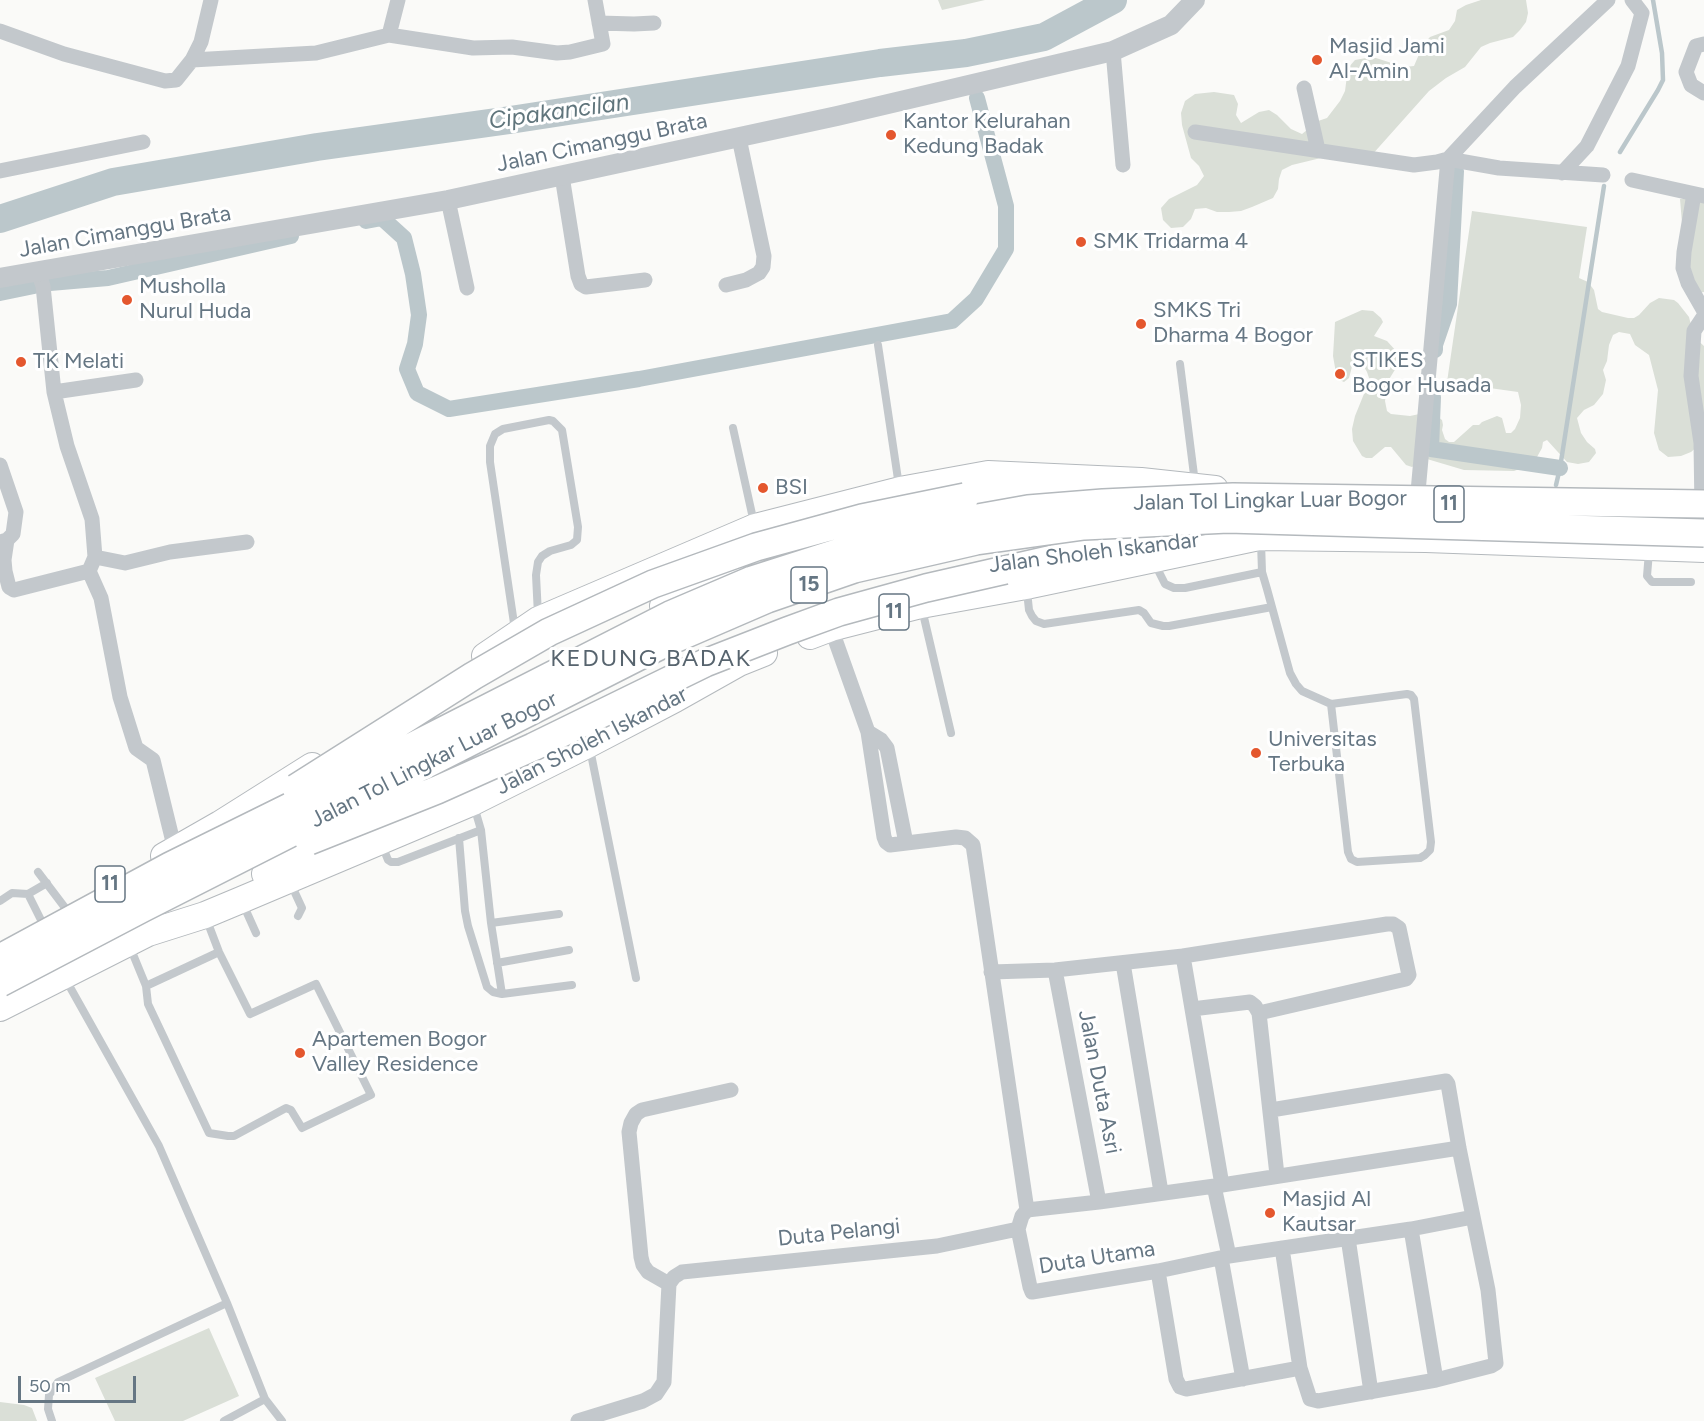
<!DOCTYPE html>
<style>
body{margin:0}
#map{position:relative;width:1704px;height:1421px;overflow:hidden;background:#fafaf8;font-family:Figtree,sans-serif}
canvas{display:block}
.scale{position:absolute;left:18px;top:1376px;width:118px;height:27px;box-sizing:border-box;border:3px solid #657683;border-top:0;padding-left:8px;font-size:18px;line-height:21px;white-space:nowrap;color:#657683;-webkit-text-stroke:4px #fff;paint-order:stroke}
</style>
<div id="map">
<canvas width="1704" height="1421"></canvas>
<div class="scale">50 m</div>
</div>
<script>
const g = document.querySelector('canvas').getContext('2d');
g.lineJoin = 'round';
function fillPath(path, color) { g.fillStyle = color; g.fill(path, 'evenodd'); }
const toPath = rows => new Path2D(rows.map(r => 'M' + r).join(''));
function trace(path, color, width, dash) { g.strokeStyle = color; g.lineWidth = width; g.lineCap = dash ? 'butt' : 'round'; g.setLineDash(dash || []); g.stroke(path); }
function write(font, color, halo, rows, align = 'center') {
  g.font = font + ' Figtree,sans-serif'; g.lineWidth = 6; g.setLineDash([]); g.textBaseline = 'middle'; g.strokeStyle = halo; g.fillStyle = color; for (const [text, x, y, turn = 0] of rows) {
    g.save(); g.translate(x, y); g.rotate((+turn || 0) * Math.PI / 180); g.textAlign = isNaN(turn) ? turn : align; if (halo) g.strokeText(text, 0, 0); g.fillText(text, 0, 0); g.restore();
  }
}
fillPath(toPath([
 [938,0,985,0,942,10],
 [1481,0,1526,0,1528,13,1526,22,1520,30,1513,37,1490,43,1481,47,1465,67,1446,78,1429,91,1371,156,1325,157,1292,165,1282,170,1279,179,1278,189,1273,198,1252,207,1241,211,1229,212,1217,212,1206,208,1195,209,1191,219,1183,227,1171,228,1163,220,1161,208,1169,199,1197,185,1204,176,1199,166,1191,158,1182,125,1181,113,1185,101,1195,94,1214,92,1234,95,1238,104,1236,115,1241,123,1259,112,1269,110,1277,115,1291,129,1302,134,1318,121,1327,118,1340,101,1345,91,1348,68,1355,60,1366,58,1376,58,1404,67,1414,66,1423,45,1430,37,1449,30,1455,21,1457,10,1466,5],
 [1704,198,1704,292,1688,295,1680,199],
 [1472,211,1587,227,1579,278,1588,282,1594,290,1598,309,1602,312,1628,318,1634,318,1639,315,1650,303,1659,298,1674,300,1678,303,1689,317,1694,337,1704,346,1704,441,1691,452,1681,456,1668,457,1659,450,1654,433,1658,390,1649,355,1635,345,1630,334,1619,332,1613,335,1609,345,1607,361,1603,370,1606,380,1603,394,1594,405,1584,410,1577,418,1581,433,1587,442,1595,449,1596,453,1589,462,1578,464,1567,462,1547,440,1543,442,1542,448,1537,457,1530,465,1514,471,1464,470,1427,459,1412,467,1406,465,1391,447,1385,447,1372,458,1366,458,1362,456,1353,441,1352,429,1355,416,1368,384,1369,378,1367,372,1358,356,1354,359,1349,378,1344,382,1337,379,1333,356,1335,322,1362,310,1373,311,1381,318,1383,322,1374,336,1387,341,1397,352,1398,358,1396,368,1388,381,1385,401,1387,411,1391,414,1410,416,1424,413,1438,417,1442,420,1443,425,1442,430,1445,439,1449,442,1454,442,1473,425,1479,425,1482,422,1497,416,1502,418,1506,433,1511,433,1515,429,1520,418,1521,405,1518,392,1447,382],
 [209,1328,239,1396,183,1421,115,1421,95,1378],
 [0,1402,24,1405,32,1408,37,1421,0,1421]
]), '#dadfd7');
trace(toPath([
 [1620,152,1658,90,1663,80,1662,53,1653,0],
 [1556,485,1560,468,1604,186]
]), '#bbc7cb', 4.5);
trace(toPath([
 [366,221,382,218,404,238,413,274,419,315,415,344,407,369,417,393,449,409,639,379,952,321,976,299,1006,249,1006,206,977,98],
 [50,283,108,278,291,236],
 [0,293,34,286],
 [1435,350,1435,345,1449,304,1456,171],
 [1433,397,1431,449,1560,468]
]), '#bbc7cb', 16);
trace(toPath([
 [0,219,113,182,317,147,510,120,880,63,966,53,1044,37,1113,0]
]), '#bbc7cb', 28);
const trunk = toPath([
 [1086,549,1178,542],
 [663,606,699,587,735,577],
 [810,636,831,628,921,605,1026,586,1259,537,1426,539,1704,549],
 [485,656,538,620,755,527,900,490,988,474,1141,481,1215,489],
 [164,856,220,824,312,766],
 [265,874,334,838],
 [145,934,205,915,241,900,473,802,589,744,675,699,739,663,764,653],
 [0,1008,160,927]
]);
const motorway = toPath([
 [965,497,1046,489,1125,492],
 [1005,570,1106,547]
]);
trace(trunk, '#b4b9bd', 28);
trace(motorway, '#b4b9bd', 30);
trace(toPath([
 [878,345,899,486],
 [1180,364,1195,483],
 [733,428,754,523],
 [1261,542,1262,572,1267,589,1290,673,1296,684,1302,691,1331,704,1407,694,1411,695,1414,699,1431,842,1430,850,1425,855,1420,858,1357,862,1351,859,1348,852,1331,704],
 [1649,552,1647,576,1652,582,1691,582],
 [1155,564,1165,584,1174,588,1185,588,1262,572],
 [1027,591,1029,610,1032,616,1036,621,1044,624,1139,610,1144,613,1151,623,1163,626,1169,626,1272,607],
 [922,609,951,733],
 [515,630,490,462,490,446,495,434,503,429,549,420,553,421,562,430,578,527,577,540,571,545,550,551,542,556,538,562,536,575,538,615],
 [590,749,636,978],
 [474,806,481,830,491,923,502,994,572,985],
 [459,838,465,911,468,926,487,987,493,992,502,994],
 [382,845,388,860,391,862,398,862,481,830],
 [38,872,66,909],
 [290,882,302,908,298,916],
 [28,894,42,922],
 [0,901,12,893,28,894,47,883],
 [243,904,256,933],
 [491,923,559,914],
 [130,947,146,986,148,1004,209,1133,228,1136,234,1136,286,1108,291,1110,302,1128,371,1095,316,984,250,1014,219,952,206,918],
 [497,963,569,950],
 [66,980,159,1146,227,1303,265,1399,282,1421],
 [146,986,219,952],
 [52,1421,48,1409,49,1395,58,1382,227,1303],
 [224,1421,265,1399]
]), '#c3c8cc', 8);
trace(toPath([
 [599,23,634,24,654,23],
 [0,31,64,54,165,81,176,80,192,60,316,53,389,35,398,0],
 [389,35,473,48,512,47,557,53,570,52,603,44,595,0],
 [1704,44,1696,46,1686,72,1691,85,1704,93],
 [1113,51,1123,165],
 [192,60,201,42,211,0],
 [1304,88,1318,150],
 [1195,132,1414,165,1437,162,1448,159,1499,168,1603,175],
 [0,171,143,142],
 [1562,173,1587,146,1628,66,1642,13,1632,0],
 [562,176,578,276,581,284,586,287,645,280],
 [1632,180,1704,196],
 [1694,194,1684,252,1683,268,1688,283,1704,311],
 [448,200,467,288],
 [38,272,43,286,54,392,67,446,92,519,95,557,89,571,101,598,120,697,136,748,153,760,175,850],
 [726,285,746,280,759,273,763,267,764,256,739,138],
 [54,392,136,380],
 [0,465,16,512,13,534,7,540],
 [1417,503,1448,159,1515,87,1608,0],
 [1702,511,1701,443,1691,376,1694,331,1704,316],
 [0,542,7,540,4,560,5,571,9,587,14,590,89,571],
 [95,557,125,563,170,552,247,542],
 [831,628,868,732,884,837,886,842,890,845,956,837,965,838,973,845,1027,1210,1022,1216,1018,1229,1030,1287,1032,1292,1158,1271,1229,1256,1411,1229,1473,1217],
 [868,732,881,740,887,748,906,843],
 [1183,956,1387,924,1393,924,1399,928,1409,975,1406,979,1259,1013],
 [1123,963,1161,1192],
 [1055,970,1099,1202],
 [991,972,1055,970,1183,956,1222,1185],
 [1192,1009,1250,1002,1255,1006,1259,1013,1277,1175],
 [1271,1110,1446,1081,1448,1084,1459,1148,1488,1290,1496,1363,1491,1366,1436,1380,1318,1401,1310,1399,1300,1368,1282,1248],
 [1214,1186,1229,1256],
 [1027,1210,1099,1202,1222,1185,1459,1148],
 [1411,1229,1436,1380],
 [1348,1238,1371,1392],
 [1221,1258,1243,1379],
 [1158,1271,1176,1379,1180,1387,1186,1389,1300,1368],
 [669,1284,648,1272,643,1265,641,1257,629,1132,631,1123,636,1114,642,1110,731,1090],
 [578,1421,643,1401,656,1394,664,1382,669,1284,674,1277,682,1272,937,1246,1018,1229]
]), '#c3c8cc', 15);
trace(toPath([
 [0,278,448,200,837,116,1113,51,1171,25,1195,0]
]), '#c3c8cc', 20);
trace(trunk, '#fff', 26);
trace(motorway, '#fff', 27);
const motorwayBridge = toPath([
 [296,788,473,676,549,632,653,584,756,547,862,518,965,497],
 [309,841,437,790,533,747,705,663,787,631,839,612,926,588,1005,570],
 [0,958,170,866,415,745,670,615,752,580,852,548,972,519,1028,509,1103,503,1233,497,1704,504],
 [0,983,143,908,665,643,767,599,854,569,976,541,1084,526,1228,519,1704,533]
]);
trace(motorwayBridge, '#b4b9bd', 30, []);
trace(motorwayBridge, '#fff', 27);
for (const [x, y, r, color] of [
 [1317,60,6,"#e4572e"],
 [891,135,6,"#e4572e"],
 [1081,242,6,"#e4572e"],
 [127,300,6,"#e4572e"],
 [1141,324,6,"#e4572e"],
 [21,362,6,"#e4572e"],
 [1340,374,6,"#e4572e"],
 [763,488,6,"#e4572e"],
 [1256,753,6,"#e4572e"],
 [300,1053,6,"#e4572e"],
 [1270,1213,6,"#e4572e"]
]) { const dot = new Path2D(); dot.arc(x, y, r, 0, 2 * Math.PI); g.fillStyle = color; g.fill(dot); trace(dot, '#fff', 2); }
for (const [x, y, w] of [
 [1449,504,30],
 [809,585,36],
 [894,612,30],
 [110,884,30]
]) { const box = new Path2D(); box.roundRect(x - w / 2, y - 18, w, 36, 4.5); g.fillStyle = '#fff'; g.fill(box); trace(box, '#657683', 1.5); }
write('bold 21px', '#657683', null, [
 ["11",1449,504],
 ["15",809,585],
 ["11",894,612],
 ["11",110,884]
]);
write('22px', '#657683', '#fff', [
 ["Masjid Jami",1329,47],
 ["Al-Amin",1329,72],
 ["Kantor Kelurahan",903,122],
 ["Kedung Badak",903,147],
 ["SMK Tridarma 4",1093,242],
 ["Musholla",139,287],
 ["Nurul Huda",139,312],
 ["SMKS Tri",1153,311],
 ["Dharma 4 Bogor",1153,336],
 ["STIKES",1352,361],
 ["Bogor Husada",1352,386],
 ["TK Melati",33,362],
 ["BSI",775,488],
 ["Universitas",1268,740],
 ["Terbuka",1268,765],
 ["Apartemen Bogor",312,1040],
 ["Valley Residence",312,1065],
 ["Masjid Al",1282,1200],
 ["Kautsar",1282,1225]
], 'left');
write('22px', '#657683', '#fff', [
 ["Jalan Cimanggu Brata",602,143,-12],
 ["Jalan Cimanggu Brata",125,232,-10],
 ["Jalan Tol Lingkar Luar Bogor",1270,501,-1],
 ["Jalan Sholeh Iskandar",1094,553,-7],
 ["Jalan Sholeh Iskandar",592,741,-27],
 ["Jalan Tol Lingkar Luar Bogor",434,760,-27],
 ["Jalan Duta Asri",1099,1082,79],
 ["Duta Pelangi",839,1233,-6],
 ["Duta Utama",1097,1258,-9]
]);
write('italic 24px', '#60757c', '#fff', [
 ["Cipakancilan",559,112,-8]
]);
g.letterSpacing = '1.5px';
write('24px', '#57646e', '#fff', [
 ["KEDUNG BADAK",651,659]
]);
g.letterSpacing = '0px';
</script>
